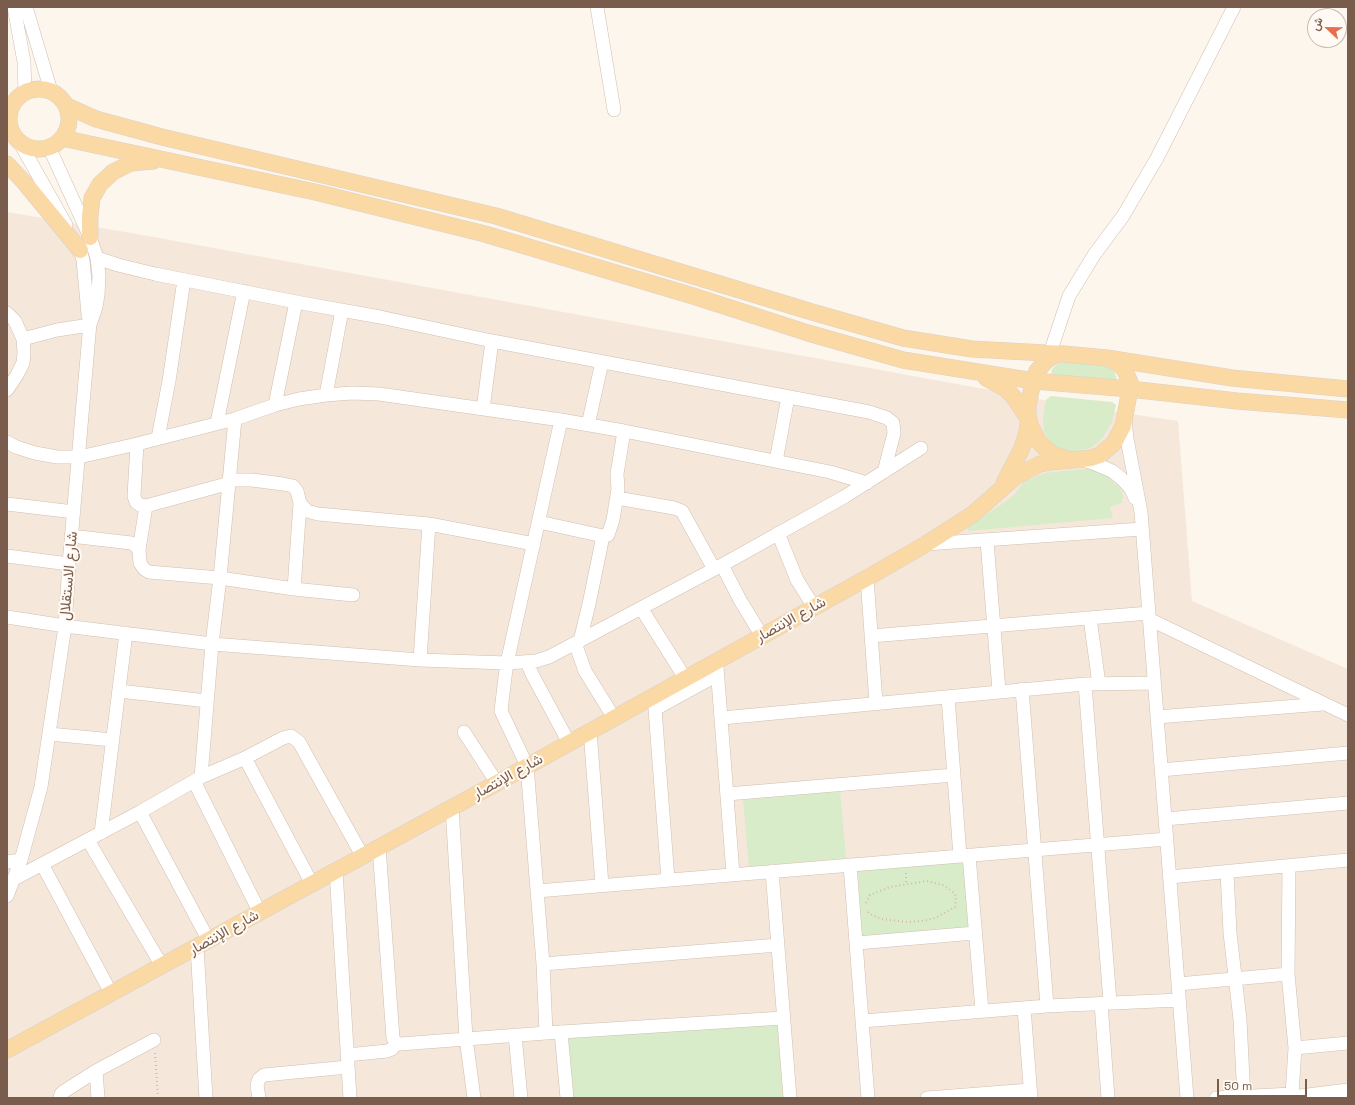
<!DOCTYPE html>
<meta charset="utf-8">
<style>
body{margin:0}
#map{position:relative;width:1355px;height:1105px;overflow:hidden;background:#fdf6ec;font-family:"Space Grotesk",Vazirmatn,sans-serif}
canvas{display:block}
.frame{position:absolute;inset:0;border:8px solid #7a5c4d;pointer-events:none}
.north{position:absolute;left:1307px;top:8px;width:40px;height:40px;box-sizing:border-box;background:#fffaf3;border:1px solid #cabbb1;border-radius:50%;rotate:292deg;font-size:11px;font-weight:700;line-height:16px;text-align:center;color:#7a5c4d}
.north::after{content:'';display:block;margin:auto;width:14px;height:18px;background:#e76f51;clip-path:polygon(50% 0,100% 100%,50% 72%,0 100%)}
.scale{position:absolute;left:1217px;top:1079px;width:90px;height:18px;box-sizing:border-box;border:2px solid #7a5c4d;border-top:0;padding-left:5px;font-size:12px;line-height:14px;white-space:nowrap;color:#7a5c4d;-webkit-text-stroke:3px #fffaf3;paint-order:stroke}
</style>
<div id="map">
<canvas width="1355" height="1105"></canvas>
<div class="frame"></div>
<div class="north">ش</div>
<div class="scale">50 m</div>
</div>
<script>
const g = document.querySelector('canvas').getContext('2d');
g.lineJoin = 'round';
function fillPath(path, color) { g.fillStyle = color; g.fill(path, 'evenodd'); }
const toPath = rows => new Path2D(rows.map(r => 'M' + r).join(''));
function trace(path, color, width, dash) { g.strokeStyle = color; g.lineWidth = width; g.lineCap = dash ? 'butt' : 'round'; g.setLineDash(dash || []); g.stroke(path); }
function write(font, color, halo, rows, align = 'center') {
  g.font = font + ' "Space Grotesk",Vazirmatn,sans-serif'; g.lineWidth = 4; g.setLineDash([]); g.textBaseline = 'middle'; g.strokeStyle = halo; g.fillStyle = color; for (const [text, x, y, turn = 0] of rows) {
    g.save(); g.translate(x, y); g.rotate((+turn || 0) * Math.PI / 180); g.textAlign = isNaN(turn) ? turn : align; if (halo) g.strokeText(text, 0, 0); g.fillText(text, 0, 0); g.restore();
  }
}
fillPath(toPath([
 [7,212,137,234,1077,406,1178,421,1192,601,1348,669,1348,1098,7,1098]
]), '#f5e8da');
fillPath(toPath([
 [1075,361,1105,365,1111,368,1115,373,1117,380,1116,382,1051,375,1052,369,1056,365,1064,362],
 [1051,396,1112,402,1116,405,1112,422,1107,431,1099,442,1090,448,1074,452,1066,451,1052,444,1048,439,1044,431,1043,421,1045,404,1046,400],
 [1083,469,1092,469,1107,476,1119,487,1123,495,1122,503,1110,507,1113,518,969,531,967,529,968,527,1005,502,1014,495,1022,484,1028,480,1044,473],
 [840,791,846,858,749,867,743,800],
 [966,862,971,929,862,937,858,871],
 [777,1020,783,1098,572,1098,566,1036]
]), '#d8ecc9');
const minor = toPath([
 [14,7,24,62,25,92],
 [26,7,51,91],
 [597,7,614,110],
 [19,141,66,225],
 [49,147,90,237,97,258,99,276,98,295,96,307,91,322],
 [97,258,118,265,155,274,296,302,380,317,492,341,869,412,887,418,893,423,894,433,884,472],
 [7,313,15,321,23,339,24,353,23,363,17,375,7,390],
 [23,339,57,330,90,325],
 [1050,353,1069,296,1094,255,1123,216,1157,158,1234,7],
 [326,395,342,310],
 [275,405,296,302],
 [483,409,492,341],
 [1125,419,1127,439,1141,512,1187,1098],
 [217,423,244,291],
 [588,425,602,362],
 [158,438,169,381,184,280],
 [7,442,16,447,35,453,57,457,79,457,137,444,235,419,275,405,299,399,326,395,352,393,379,394,561,420,624,431,830,472,867,483],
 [137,444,134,496,136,502,140,505,146,506,230,483],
 [1082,460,1093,463,1112,471,1121,478,1131,489,1135,498],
 [776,461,788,397],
 [230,480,252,480,283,484,293,486,297,491,300,503,307,511,318,514,429,524],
 [617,498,674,508,682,511,714,569],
 [7,504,74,512],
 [539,522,603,536,608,535,613,520,618,489,617,474,624,431],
 [778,533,797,580,814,607],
 [71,536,131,543,136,546,139,550,140,563,144,569,149,572,220,578,294,589,300,503],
 [987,541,999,691],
 [926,544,1142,529],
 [139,550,146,506],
 [7,556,69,564],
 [722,565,740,600,762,636],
 [867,578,876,703],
 [294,589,353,595],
 [641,608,685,678],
 [7,617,65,626,212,644,420,660,507,663,536,661,549,657,722,565,844,497,921,448],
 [1090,618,1099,684],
 [1149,619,1348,715],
 [871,636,1149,613],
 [580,641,589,604,603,536],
 [575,643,585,671,614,718],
 [420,660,429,524,534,544],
 [527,662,532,674,569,743],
 [717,667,733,874],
 [1085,684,1110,1002],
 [1022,689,1047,1006],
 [119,691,207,701],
 [948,697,960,856],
 [1157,717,1323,704],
 [722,718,1085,684,1154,683],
 [590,731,602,885],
 [464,732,497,783],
 [49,734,113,740],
 [245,758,312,884],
 [1161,770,1348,753],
 [201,777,212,644,220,578,235,419],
 [194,781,260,913],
 [727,794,954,775],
 [452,807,466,1038,474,1098],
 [140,812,209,941],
 [1165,819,1348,803],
 [101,833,126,633],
 [88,840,162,966],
 [379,847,393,1038,396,1043,400,1044,546,1033,783,1018],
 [969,855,982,1011],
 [7,862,21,860],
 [42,864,111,993],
 [850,865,868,1098],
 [1289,866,1288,974,1295,1048],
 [336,871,350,1098],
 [772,871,790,1098],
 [1227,872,1230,933,1240,1020,1244,1098],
 [1170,877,1348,860],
 [14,879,140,812,201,777,245,758,283,738,291,736,299,742,363,857],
 [668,880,655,709,717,675],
 [537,891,1167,839],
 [7,896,21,860,41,787,65,626,69,564,90,323,88,314,83,260,80,250,75,242],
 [857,943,975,933],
 [197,947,206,1098],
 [543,964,778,945],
 [1178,984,1288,974],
 [1101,1003,1108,1098],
 [1024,1008,1031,1098],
 [863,1021,1047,1006,1179,1000],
 [561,1032,567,1098],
 [546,1033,543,964,527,766,501,711,505,677,507,663,561,420],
 [515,1035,521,1098],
 [347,1055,387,1051,392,1049,396,1043],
 [96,1071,98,1098],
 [1292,1097,1348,1090],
 [60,1098,61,1094,63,1092,96,1071,154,1040],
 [259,1098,257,1085,259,1079,264,1075,348,1067],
 [927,1098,1030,1090],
 [1216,1098,1292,1094,1295,1048,1348,1043]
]);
const major = toPath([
 '9 119a30 30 0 1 1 60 0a30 30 0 1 1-60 0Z',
 [67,106,96,119,162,137,496,216,812,312,903,338,972,349,1064,354,1107,358,1232,378,1348,389],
 [62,138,315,192,485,234,693,296,808,333,903,360,1034,381,1130,389,1237,401,1348,410],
 [7,164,24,182,80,250],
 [90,237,90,216,92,198,100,184,113,172,131,163,153,161],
 [1061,354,1051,357,1046,361,1037,371,1034,377,1028,406,1028,414,1030,425,1039,442,1046,449,1054,455,1072,460,1091,458,1100,455,1114,443,1123,426,1130,389,1130,382,1124,369,1119,364,1109,359],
 [986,378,1006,389,1013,396,1029,420,1026,436,1021,450,1004,483],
 [7,1050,497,783,867,578,926,544,973,514,1015,477,1028,470,1040,464,1050,462,1072,460]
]);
trace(minor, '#d1beb0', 14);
trace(major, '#dad1cd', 17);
trace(toPath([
 [906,873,906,884],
 [866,903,870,895,890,887,927,881,943,885,949,889,955,894,956,900,955,907,948,911,935,918,923,921,907,922,881,919,870,914,866,910],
 [155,1053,158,1098]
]), '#d9b8a5', 2, [1, 3]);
trace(minor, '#fff', 13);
trace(major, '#fbd9a5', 16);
write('15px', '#7a5c4d', '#fffaf3', [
 ["شارع الاستقلال",69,576,-85],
 ["شارع الإنتصار",791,620,-29],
 ["شارع الإنتصار",508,777,-29],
 ["شارع الإنتصار",224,933,-29]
]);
</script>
